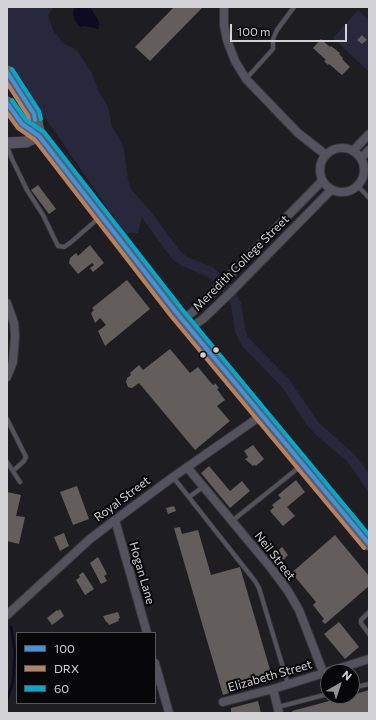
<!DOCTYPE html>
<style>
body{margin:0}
#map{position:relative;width:376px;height:720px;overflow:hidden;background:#1d1d22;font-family:Commissioner,sans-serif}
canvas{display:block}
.frame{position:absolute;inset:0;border:8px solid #d1d1d6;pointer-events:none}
.legend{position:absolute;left:16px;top:632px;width:140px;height:72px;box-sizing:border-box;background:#07070a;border:1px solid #58585c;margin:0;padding:5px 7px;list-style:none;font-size:12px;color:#d1d1d6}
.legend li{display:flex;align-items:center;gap:8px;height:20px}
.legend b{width:20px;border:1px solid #58585c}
.north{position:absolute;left:320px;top:664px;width:40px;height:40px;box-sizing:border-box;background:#07070a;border:1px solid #58585c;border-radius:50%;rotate:39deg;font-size:11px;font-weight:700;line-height:16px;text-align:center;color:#d1d1d6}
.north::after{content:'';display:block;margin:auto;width:14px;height:18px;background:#929297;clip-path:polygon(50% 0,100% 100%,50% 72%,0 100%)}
.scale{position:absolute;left:230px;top:24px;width:117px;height:18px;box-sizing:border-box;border:2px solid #d1d1d6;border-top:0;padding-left:5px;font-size:12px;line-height:14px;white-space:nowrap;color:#d1d1d6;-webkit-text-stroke:3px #07070a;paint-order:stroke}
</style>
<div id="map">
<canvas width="376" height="720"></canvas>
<div class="frame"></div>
<ul class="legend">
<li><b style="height:5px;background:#4094de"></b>100</li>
<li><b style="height:5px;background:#b6815c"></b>DRX</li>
<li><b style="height:5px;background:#00a9ce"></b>60</li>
</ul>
<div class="north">N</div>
<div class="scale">100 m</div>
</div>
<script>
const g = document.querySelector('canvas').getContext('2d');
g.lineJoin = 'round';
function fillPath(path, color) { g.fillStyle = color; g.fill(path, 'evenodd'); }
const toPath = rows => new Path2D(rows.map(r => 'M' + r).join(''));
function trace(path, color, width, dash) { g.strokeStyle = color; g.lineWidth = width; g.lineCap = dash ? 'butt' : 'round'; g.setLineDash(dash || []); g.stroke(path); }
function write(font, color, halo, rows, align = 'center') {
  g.font = font + ' Commissioner,sans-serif'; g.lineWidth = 4; g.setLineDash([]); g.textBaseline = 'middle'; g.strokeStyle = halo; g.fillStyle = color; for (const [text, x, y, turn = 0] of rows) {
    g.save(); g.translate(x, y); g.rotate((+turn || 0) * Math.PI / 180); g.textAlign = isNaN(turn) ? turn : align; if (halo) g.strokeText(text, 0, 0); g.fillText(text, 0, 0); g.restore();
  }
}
fillPath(toPath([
 [7,7,54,7,48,15,53,30,63,43,77,50,92,73,98,90,108,107,112,127,120,139,124,148,128,180,131,189,152,213,180,251,187,257,203,263,214,268,234,289,241,303,245,329,248,337,288,378,319,423,355,455,369,474,369,493,347,461,317,436,306,424,282,387,242,346,235,332,231,305,223,292,208,277,182,266,172,259,142,218,138,233,125,233,7,63],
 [358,10,369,20,369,72,333,38]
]), '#28273b');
fillPath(toPath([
 [75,7,90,7,99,22,98,29,85,26,80,27,75,21,73,12]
]), '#0e0a24');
trace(toPath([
 [7,700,13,682,15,652,11,627]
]), '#0e0a24', 2.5);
fillPath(toPath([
 [174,7,202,8,150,61,135,47],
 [362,35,367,40,362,44,357,40],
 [321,39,330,47,331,46,340,53,339,54,343,58,342,59,350,67,342,75,329,64,328,65,324,61,326,60,313,48],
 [38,185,56,209,49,214,31,190],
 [90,245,104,263,93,272,90,268,94,265,92,263,78,274,69,263,70,258,76,253,78,256],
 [127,280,150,309,105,346,98,331,106,325,100,318,95,323,91,313,94,310,92,308],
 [170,349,190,373,198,367,212,384,214,385,215,383,219,388,217,389,225,400,217,406,230,421,195,450,139,383,132,388,128,387,126,382,127,378,131,375,130,373,139,365,143,370],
 [253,445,264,459,256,466,255,465,253,466,245,459,248,457,244,451],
 [209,466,230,491,242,481,250,491,230,508,201,473],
 [296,480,305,492,287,507,295,516,283,526,270,511,274,507,272,505,281,498,278,495],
 [77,486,89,519,73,525,60,492],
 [7,492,21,495,16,516,25,517,19,544,7,541],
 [174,506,176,511,168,514,166,508],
 [180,527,182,534,198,530,211,575,240,567,271,673,243,681,245,688,223,695,174,528],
 [64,533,69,546,60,551,54,537],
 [335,535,369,576,369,586,325,624,322,621,324,619,313,605,316,602,296,578,293,580,289,575],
 [282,547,288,555,280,563,273,555],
 [98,557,107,574,104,576,107,581,101,584,90,563],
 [83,572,94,589,85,595,76,580,80,577,79,575],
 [60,609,64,616,52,625,47,618,57,610,58,611],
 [118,612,120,618,118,619,119,621,109,625,107,622,106,622,103,616],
 [339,622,359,647,345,659,324,634],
 [369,690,369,713,293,713,292,711,348,696,352,696,352,695],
 [258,701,261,713,231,713,231,708]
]), '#635e5b');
const lane = toPath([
 [246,79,273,49,273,39,277,30,294,7],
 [7,146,12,159,27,190,43,215,58,246,64,247,70,243,100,217],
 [358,186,369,198],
 [7,419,26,457,24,461,13,471],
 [7,462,20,482],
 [173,477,255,581,259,588,288,684],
 [189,497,203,487],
 [232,521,302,465],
 [369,612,361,620,361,623,369,634],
 [352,688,369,684],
 [278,707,328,694]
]);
const street = toPath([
 [224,7,224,25,227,40,235,61,246,79,298,133,326,155],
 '320 170a22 22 0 1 1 44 0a22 22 0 1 1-44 0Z',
 [353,151,369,134],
 [361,158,369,150],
 [7,303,14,323,15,336,13,362,7,377],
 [183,320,196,309,221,284,322,181],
 [190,328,203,319,230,293,331,190],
 [187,467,271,568,288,591,299,610,323,672],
 [115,520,147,633],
 [7,615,90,539,115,520,173,477,262,415],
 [155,663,169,713],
 [273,689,279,713],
 [223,702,273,689,369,659]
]);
const secondary = toPath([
 [7,143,26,142,39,136]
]);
const primary = toPath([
 [7,72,34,114,39,136],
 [7,103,22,124,39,136,176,312,369,544]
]);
trace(lane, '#37373a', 5.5);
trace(street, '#37373a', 10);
trace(secondary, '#37373a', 12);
trace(primary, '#37373a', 14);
trace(lane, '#53525d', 4);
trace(street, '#53525d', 8);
trace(secondary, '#555460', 11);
trace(primary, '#5e5d69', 13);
trace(toPath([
 [7,72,34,114,35,120],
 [7,103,22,124,39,136,176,312,369,544]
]), '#4094de', 4);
trace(toPath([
 [7,83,28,116,29,121],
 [7,113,18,128,35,140,171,316,364,548]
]), '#b6815c', 4);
trace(toPath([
 [12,69,39,111,41,119],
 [12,100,26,120,44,132,181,308,369,535]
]), '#00a9ce', 4);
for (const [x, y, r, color] of [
 [216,350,3.5,"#d1d1d6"],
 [203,355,3.5,"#d1d1d6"]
]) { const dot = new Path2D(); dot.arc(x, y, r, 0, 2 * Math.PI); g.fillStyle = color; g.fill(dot); trace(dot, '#07070a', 1.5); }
write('12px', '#d1d1d6', '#07070a', [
 ["Meredith College Street",241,263,-45],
 ["Royal Street",122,499,-37],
 ["Neil Street",275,556,52],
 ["Hogan Lane",142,573,74],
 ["Elizabeth Street",270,676,-16]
]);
</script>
